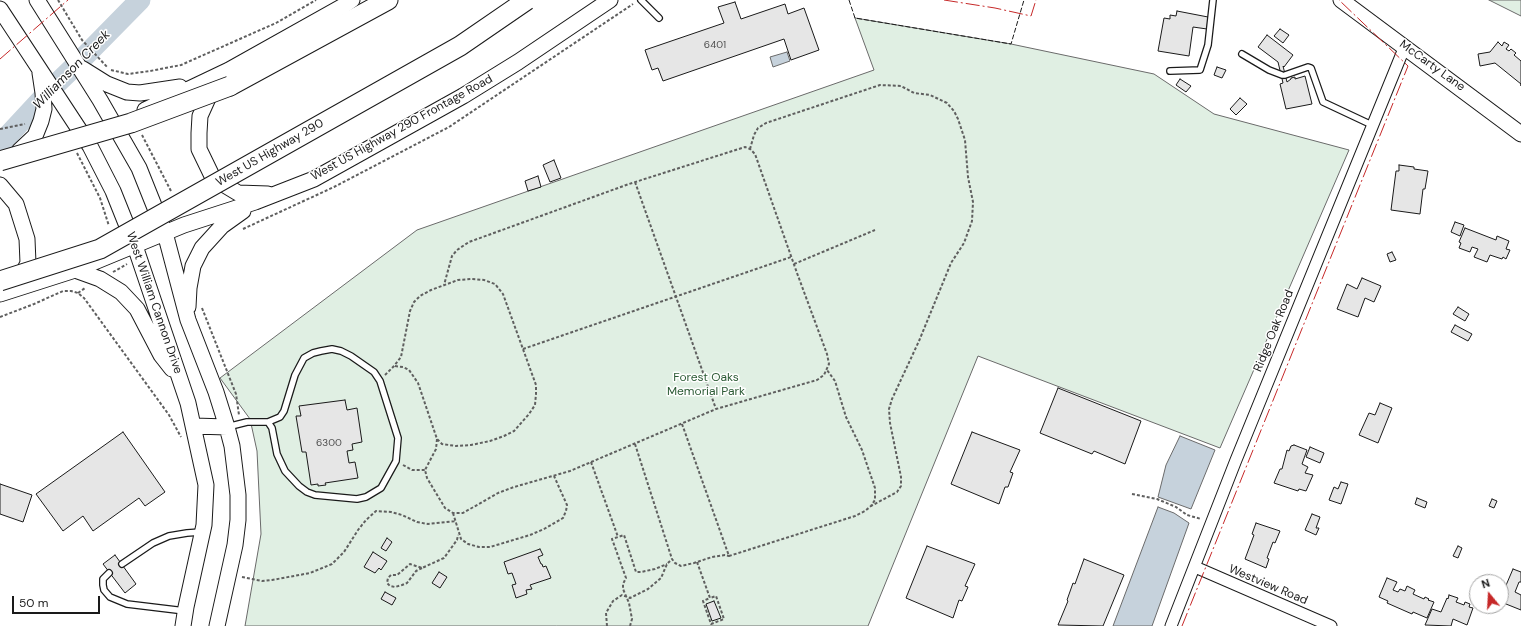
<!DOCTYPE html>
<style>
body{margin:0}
#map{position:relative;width:1521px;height:626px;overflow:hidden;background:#fff;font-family:"DM Sans",sans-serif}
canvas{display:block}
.north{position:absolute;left:1469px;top:574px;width:40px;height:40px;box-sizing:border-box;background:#fff;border:1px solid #a3a3a3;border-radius:50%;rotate:342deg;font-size:11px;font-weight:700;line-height:16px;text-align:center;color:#1a1a1a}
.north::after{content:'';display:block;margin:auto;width:14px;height:18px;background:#c62828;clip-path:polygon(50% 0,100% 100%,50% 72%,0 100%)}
.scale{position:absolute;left:12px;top:596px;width:88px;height:18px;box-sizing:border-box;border:2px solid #1a1a1a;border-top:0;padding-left:5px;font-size:12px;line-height:14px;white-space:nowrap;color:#1a1a1a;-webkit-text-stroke:3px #fff;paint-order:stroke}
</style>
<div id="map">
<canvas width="1521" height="626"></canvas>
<div class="north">N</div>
<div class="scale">50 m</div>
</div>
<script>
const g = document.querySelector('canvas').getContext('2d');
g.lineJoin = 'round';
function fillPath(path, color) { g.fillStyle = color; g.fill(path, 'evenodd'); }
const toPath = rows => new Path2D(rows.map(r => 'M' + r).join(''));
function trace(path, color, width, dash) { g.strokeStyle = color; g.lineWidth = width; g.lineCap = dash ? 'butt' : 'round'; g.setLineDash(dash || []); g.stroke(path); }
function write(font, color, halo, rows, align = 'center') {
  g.font = font + ' "DM Sans",sans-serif'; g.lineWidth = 3; g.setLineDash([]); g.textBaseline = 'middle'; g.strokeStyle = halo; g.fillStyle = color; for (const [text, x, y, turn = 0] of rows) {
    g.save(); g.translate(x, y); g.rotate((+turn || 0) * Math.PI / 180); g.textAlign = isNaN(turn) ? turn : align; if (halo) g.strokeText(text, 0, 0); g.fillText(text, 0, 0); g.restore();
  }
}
const green = toPath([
 [1489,0,1521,0,1521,16,1489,0],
 [855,18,1011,44,1154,74,1214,114,1349,150,1220,448,978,356,868,626,245,626,261,534,257,451,250,419,220,378,417,230,874,70,855,18]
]);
fillPath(green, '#e0efe3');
trace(green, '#6a6a6a', 1);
const water = toPath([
 [787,52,790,61,773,67,770,57,787,52],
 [1180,436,1215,450,1191,509,1158,497,1166,465,1180,436],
 [1158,507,1174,513,1189,523,1152,626,1113,626,1158,507]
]);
fillPath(water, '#c6d2dc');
trace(water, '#6a6a6a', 1);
trace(toPath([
 [4,140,52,88,77,64,140,0]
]), '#c6d2dc', 21);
const building = toPath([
 [735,2,741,19,785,4,788,14,804,8,819,50,791,60,784,39,663,81,658,68,652,70,645,50,724,23,718,7,735,2],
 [1177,11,1208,17,1207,29,1193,27,1189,56,1158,51,1164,18,1170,19,1170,15,1176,16,1177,11],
 [1280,29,1289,35,1283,43,1274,36,1280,29],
 [1267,35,1293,55,1284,67,1283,66,1287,82,1291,79,1291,78,1295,77,1295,79,1305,76,1312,104,1286,109,1280,84,1283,83,1278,62,1258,47,1267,35],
 [1498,42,1502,46,1504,42,1509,45,1506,49,1509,51,1511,49,1516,53,1514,55,1521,61,1521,86,1521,84,1495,63,1480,66,1478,54,1490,52,1498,42],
 [1217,67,1226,70,1222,78,1214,75,1217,67],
 [1180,79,1191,86,1186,92,1176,85,1180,79],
 [1240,98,1247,104,1236,115,1230,109,1240,98],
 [554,160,561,178,550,182,543,165,554,160],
 [1399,165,1414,167,1414,169,1428,171,1425,189,1423,189,1420,214,1391,210,1396,171,1399,171,1399,165],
 [538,176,541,187,528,191,525,181,538,176],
 [1455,222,1464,225,1460,236,1451,232,1455,222],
 [1465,228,1496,240,1497,236,1509,241,1506,249,1510,250,1506,259,1503,257,1502,259,1490,255,1487,262,1474,257,1478,249,1472,247,1470,252,1459,248,1461,243,1459,242,1465,228],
 [1392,252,1396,260,1390,262,1387,254,1392,252],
 [1362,278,1381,286,1374,302,1365,298,1358,317,1337,309,1347,284,1357,289,1362,278],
 [1458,307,1469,314,1465,321,1453,314,1458,307],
 [1455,325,1472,334,1468,341,1451,332,1455,325],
 [1058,388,1141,421,1125,464,1094,451,1092,454,1040,433,1058,388],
 [345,400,347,410,357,408,362,442,352,444,353,450,347,451,349,463,355,462,358,478,325,483,326,485,318,486,318,484,311,485,306,452,302,452,296,416,301,416,299,406,345,400],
 [1380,403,1392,408,1378,443,1359,435,1369,413,1375,415,1380,403],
 [123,432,165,492,145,506,139,498,93,531,83,516,63,531,36,494,123,432],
 [972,432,1020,450,1010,472,1013,473,1008,487,1005,487,999,504,951,484,972,432],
 [1294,445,1307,450,1302,464,1308,467,1305,473,1313,475,1306,491,1299,489,1298,491,1274,483,1280,469,1282,469,1287,450,1289,451,1291,446,1294,445],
 [1310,447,1324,453,1320,463,1306,457,1310,447],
 [1341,482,1348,484,1341,504,1329,500,1334,487,1338,489,1341,482],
 [0,484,32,495,23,522,0,514,0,484],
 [1417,498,1427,502,1425,508,1415,504,1417,498],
 [1492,499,1497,501,1494,508,1489,506,1492,499],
 [1312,514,1320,517,1316,528,1319,528,1316,535,1305,530,1312,514],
 [1256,523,1280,531,1275,543,1273,542,1267,558,1269,559,1266,568,1245,559,1254,535,1252,534,1256,523],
 [387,538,392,542,386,551,381,548,387,538],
 [927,546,975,564,965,586,968,587,962,601,959,600,953,618,906,598,927,546],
 [1458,546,1462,548,1458,558,1453,556,1458,546],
 [540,549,543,555,538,557,541,564,542,564,543,567,546,566,551,578,530,585,532,589,526,590,527,594,516,598,512,585,516,584,512,573,508,574,504,562,540,549],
 [373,552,387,561,381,570,379,568,375,573,364,567,373,552],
 [115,555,136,584,125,593,103,564,115,555],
 [1084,559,1124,575,1103,626,1058,625,1068,601,1067,600,1073,583,1075,584,1084,559],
 [1513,569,1521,572,1521,582,1519,582,1515,592,1521,595,1521,610,1501,602,1501,597,1513,569],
 [439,572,447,577,440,588,432,583,439,572],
 [1387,578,1397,582,1393,590,1398,592,1400,589,1405,591,1407,586,1415,590,1413,594,1424,599,1425,597,1429,599,1428,600,1434,602,1427,618,1413,612,1412,614,1387,603,1388,601,1379,597,1387,578],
 [385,592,396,598,392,605,381,599,385,592],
 [1449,595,1458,598,1456,602,1464,605,1465,602,1470,604,1469,607,1473,608,1467,625,1453,619,1451,626,1425,625,1432,609,1441,612,1447,598,1448,599,1449,595],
 [714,601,721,618,712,621,706,604,714,601]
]);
fillPath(building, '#e6e6e6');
trace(building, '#1a1a1a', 1);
const lane = toPath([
 [641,0,659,18],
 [1242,54,1269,70,1282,75],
 [1170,71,1200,70,1208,45,1213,0],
 [1285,75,1308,67,1311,68,1323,102,1372,125],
 [227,427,247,422,268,422,272,428,277,454,285,471,299,486,307,492,315,495,357,499,366,497,381,488,396,461,398,438,380,381,374,372,351,356,341,351,332,349,321,351,313,353,304,358,295,375,284,411,280,417,268,422],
 [122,564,153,543,169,536,187,533,201,532],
 [109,573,103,579,103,585,104,590,110,597,127,604,185,611]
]);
const street = toPath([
 [1195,567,1331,626],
 [1171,626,1236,460,1405,46]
]);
const secondary = toPath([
 [37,0,100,100,139,168,165,233,188,320,216,392,227,427,232,446,238,495,238,520,235,545,217,626],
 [1341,0,1521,134],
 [0,9,90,146,113,191,135,246,188,403,206,485,204,525,186,607,183,626],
 [83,69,107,84,127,92,140,93,180,87],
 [215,88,209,96,200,116,199,133,199,149,213,178,238,193,268,194],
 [145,110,229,70,345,5,352,0],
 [19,151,35,136,41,121,44,109,43,93,40,73],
 [0,185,16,204,27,239,28,263,22,275,18,279],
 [75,270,100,279,121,292,137,309,161,355,172,369],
 [0,294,75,270,184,225,255,202,314,179,463,96,518,62,610,0],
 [188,307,189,288,193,266,202,248,222,226,243,211],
 [194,426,227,427]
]);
const highway = toPath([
 [230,86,388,0]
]);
trace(lane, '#1a1a1a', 8);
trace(street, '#1a1a1a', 13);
trace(secondary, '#1a1a1a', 17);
trace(highway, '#1a1a1a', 21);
trace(toPath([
 [58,0,82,40,108,68],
 [111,70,128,74,150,71,181,65,276,23,316,0],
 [0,129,25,124],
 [142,135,171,191],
 [750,149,754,135,758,128,766,123,880,85,901,86,914,93,930,95,947,103,954,111,958,119,965,140,968,177,973,202,972,221,964,243,951,263,919,341,892,399,889,409,890,423,901,477,901,486,897,492,871,506],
 [77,153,100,198,109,226],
 [635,182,716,409],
 [243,229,334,187,449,127,633,4],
 [794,264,875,230],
 [113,272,127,264],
 [78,293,85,288],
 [202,308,236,394,239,415],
 [0,317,34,304,63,291,71,291,78,293,84,298,169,415,181,437],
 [523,349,791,257],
 [385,375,394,366,401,357,410,311,414,302,420,296,431,290,458,280,472,279,484,280,495,284,503,294,536,385,536,394,535,405,529,414,514,431,504,436,490,441,471,445,456,446,442,444,437,439,418,383,409,370,403,367,394,366],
 [682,424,729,556,855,516,865,511,871,506,875,500,875,488,862,450,846,417,835,381,827,370],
 [437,439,436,449,425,470,427,478,445,508,453,513,463,513,498,493,514,487,570,471,716,409,817,380,824,375,829,364,827,354,797,273,755,154,750,149,745,147,629,184,469,242,457,250,452,256,444,285],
 [635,444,672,559,675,563,681,566,694,563,712,557,725,555,729,556],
 [591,462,618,537],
 [403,465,412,470,425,470],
 [1132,494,1157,499,1176,507,1187,515,1201,519],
 [453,513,461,539,468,544,479,547,490,547,530,535,544,529,563,518,566,511,567,505,554,476],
 [697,562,710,598,716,596,724,619,711,624,703,601,710,598],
 [422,568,416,571,407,583,402,585,395,587,390,586,387,583,388,578,391,575,397,575,410,564,422,568,444,558,457,540,458,535],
 [242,577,262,581,272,580,310,573,332,564,344,552,358,530,366,520,376,511,391,512,402,515,417,522,428,524,456,521],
 [607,626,606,613,613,601,622,595,630,598,648,589,661,578,667,564,672,559],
 [630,626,632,619,629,603,623,589,623,584,626,578,612,539,624,535,636,572,641,572,655,569,667,564]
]), '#5f5f5f', 2, [3, 2]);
trace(lane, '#fff', 5.5);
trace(street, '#fff', 11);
trace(secondary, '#fff', 15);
trace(highway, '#fff', 19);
const highwayBridge = toPath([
 [0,161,131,123,230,86],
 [0,281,100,249,460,46,527,0]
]);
trace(highwayBridge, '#1a1a1a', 21, []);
trace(highwayBridge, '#fff', 19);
trace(toPath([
 [849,0,855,18,1011,44,1024,0]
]), '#1a1a1a', 1, [5, 2]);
trace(toPath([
 [944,0,995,8,1031,16,1036,0],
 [0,59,68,0],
 [1182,626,1408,66,1339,0]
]), '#c62828', 1, [14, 3, 2, 3]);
write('10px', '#4d4d4d', null, [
 ["6401",715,45],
 ["6300",329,443]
]);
write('12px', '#1a1a1a', '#fff', [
 ["McCarty Lane",1432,66,36],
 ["West US Highway 290 Frontage Road",402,128,-29],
 ["West US Highway 290",270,153,-30],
 ["West William Cannon Drive",154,303,71],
 ["Ridge Oak Road",1274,331,-68],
 ["Westview Road",1268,585,23]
]);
write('12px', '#2b5a34', '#fff', [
 ["Forest Oaks",706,378],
 ["Memorial Park",706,392]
]);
write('italic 13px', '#1a1a1a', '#fff', [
 ["Williamson Creek",72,70,-46]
]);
</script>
